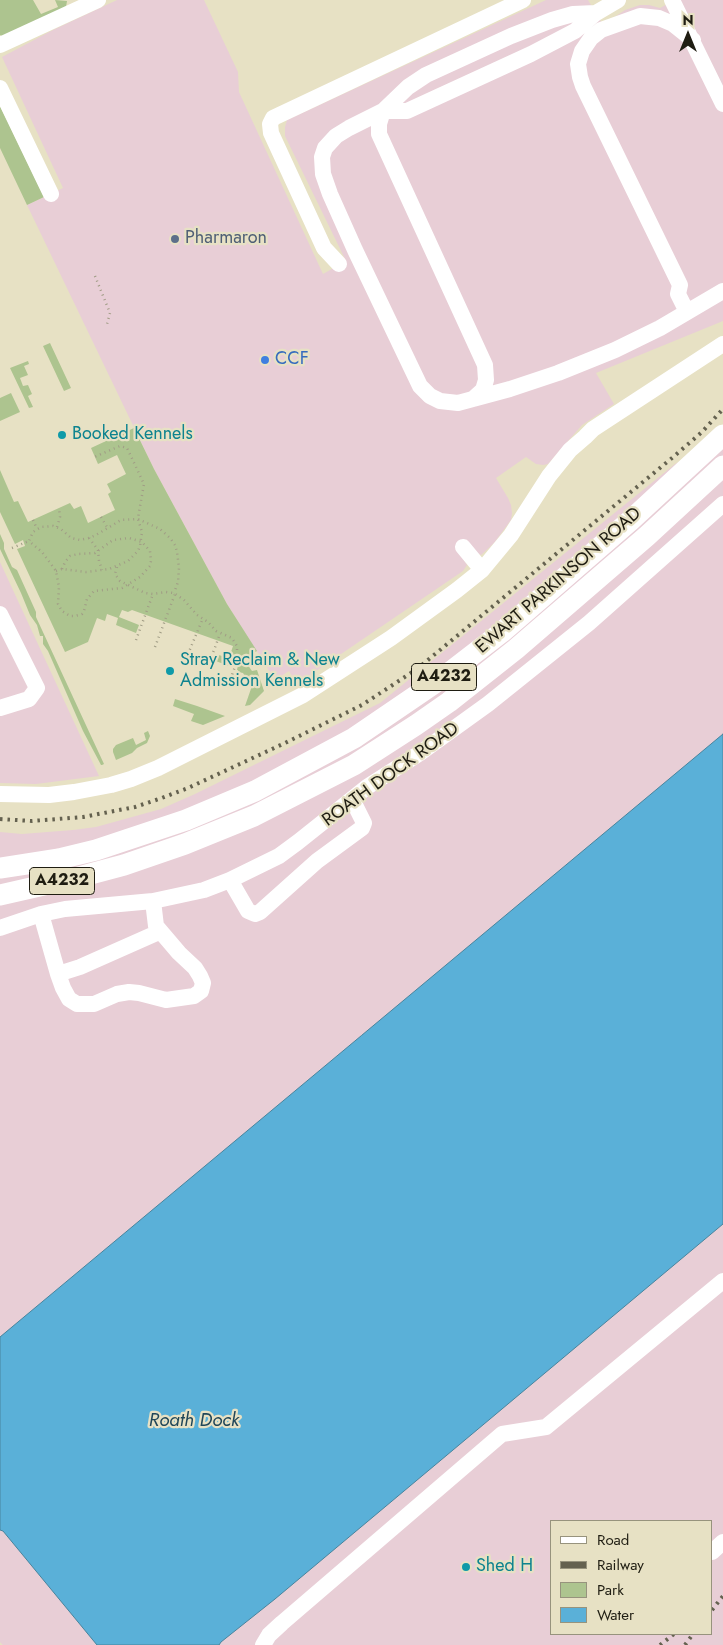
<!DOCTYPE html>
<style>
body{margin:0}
#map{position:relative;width:723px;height:1645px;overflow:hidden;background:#e7e1c4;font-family:Jost,sans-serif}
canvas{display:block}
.legend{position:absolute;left:550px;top:1520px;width:162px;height:115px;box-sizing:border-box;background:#e7e1c4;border:1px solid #97937d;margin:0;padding:6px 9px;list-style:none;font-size:15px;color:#1f1d12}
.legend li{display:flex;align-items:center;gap:10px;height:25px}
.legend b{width:25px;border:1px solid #97937d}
.north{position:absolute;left:663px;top:10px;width:50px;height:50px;-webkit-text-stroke:4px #e7e1c4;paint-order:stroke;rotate:0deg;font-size:14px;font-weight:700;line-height:20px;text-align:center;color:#1f1d12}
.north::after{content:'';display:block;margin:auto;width:18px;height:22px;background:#1f1d12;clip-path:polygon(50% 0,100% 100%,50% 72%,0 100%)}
</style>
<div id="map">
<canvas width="723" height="1645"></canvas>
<ul class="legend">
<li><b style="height:6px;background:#fff"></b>Road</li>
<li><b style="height:6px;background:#64614f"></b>Railway</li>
<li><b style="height:14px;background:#adc48f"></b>Park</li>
<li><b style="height:14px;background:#5ab0d8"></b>Water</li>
</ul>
<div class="north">N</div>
</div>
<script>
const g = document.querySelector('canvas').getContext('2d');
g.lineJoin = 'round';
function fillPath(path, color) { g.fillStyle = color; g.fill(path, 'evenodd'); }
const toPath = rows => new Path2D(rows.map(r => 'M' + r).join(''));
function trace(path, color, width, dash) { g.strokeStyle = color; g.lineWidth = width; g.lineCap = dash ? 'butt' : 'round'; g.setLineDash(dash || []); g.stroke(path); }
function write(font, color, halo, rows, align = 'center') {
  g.font = font + ' Jost,sans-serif'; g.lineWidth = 4.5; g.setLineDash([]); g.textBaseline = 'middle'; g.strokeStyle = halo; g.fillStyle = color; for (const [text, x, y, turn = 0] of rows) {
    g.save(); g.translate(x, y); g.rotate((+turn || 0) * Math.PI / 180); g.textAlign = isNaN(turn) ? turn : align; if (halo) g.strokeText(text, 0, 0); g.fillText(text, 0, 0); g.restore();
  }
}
fillPath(toPath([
 [117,0,204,0,238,72,239,92,323,274,346,261,285,136,285,127,287,120,546,0,588,0,603,25,625,10,640,5,649,5,660,8,675,0,723,0,723,321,596,373,614,404,582,425,548,464,543,465,536,464,526,457,496,478,508,498,511,505,512,513,511,520,494,543,481,555,472,551,458,550,467,565,463,571,297,684,289,671,275,680,227,604,154,469,27,205,63,188,2,57,53,30],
 [723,440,723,1645,3,1645,0,1642,0,832,22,834,73,830,96,827,161,809,195,794,380,703,675,464],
 [552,1521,712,1521,712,1634,552,1634],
 [0,562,99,776,36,784,0,783]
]), '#e8ced6');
fillPath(toPath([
 [0,0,33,0,41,14,58,7,55,0,67,1,66,7,4,37,0,35],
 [0,106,44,197,27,205,0,148],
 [50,343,71,388,64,391,43,346],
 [28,361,29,364,24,366,28,375,20,378,23,386,28,385,32,394,28,396,33,407,29,408,10,368],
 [11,393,20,412,0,421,0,398],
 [134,428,154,469,227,604,257,651,242,659,245,661,252,671,257,670,264,691,250,705,245,706,253,683,248,681,243,673,238,672,238,670,237,670,239,659,235,658,232,667,213,660,215,654,229,658,233,646,132,610,128,612,122,610,119,617,139,625,136,633,116,625,118,618,107,614,105,621,97,618,88,642,65,652,17,549,25,546,23,540,15,544,0,512,0,470,14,502,18,501,28,522,70,503,74,509,81,506,88,523,115,510,108,494,111,492,107,484,126,474,117,455,98,464,91,448],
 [0,534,4,543,4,549,12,567,17,570,36,612,36,617,91,736,104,764,102,765,101,765,83,731,48,651,43,644,43,636,40,636,37,625,30,615,21,593,0,549],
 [175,699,197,706,225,716,203,725,191,721,194,714,173,706],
 [148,731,150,736,147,743,137,748,132,753,116,760,113,752,113,749,116,745,133,738,136,745,146,740,144,733]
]), '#adc48f');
const water = toPath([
 [723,734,723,1224,275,1599,221,1642,219,1645,97,1645,3,1531,0,1530,0,1337,723,734]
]);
fillPath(water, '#5ab0d8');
trace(water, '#48849d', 1);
trace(toPath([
 [95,276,110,313,107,324],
 [101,517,107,527],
 [33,520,37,529],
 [57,527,60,517,59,508],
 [89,538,98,550,99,561,102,570],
 [12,548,29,541],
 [117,567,115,574,120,581,145,593,153,594,166,592,174,593,184,600,197,615,208,622,216,631,232,638,237,646,237,651,236,664,232,675],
 [62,569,65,562,70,556,78,554,95,553,113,540,129,538,142,542,150,551,151,561,150,566,140,577,122,588,94,591,87,599,84,611,82,614,75,616,70,616,62,611,58,604,59,587,56,571,42,552,29,541,33,532,41,527,53,526,61,529,71,538,80,540,89,538,96,535,121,520,138,519,160,529,170,538,175,545,177,552,179,568,178,582,174,593],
 [56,571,62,569,86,572,109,569,128,561,138,551,140,546,142,532,138,519,139,512,144,484,127,448,120,446,92,458],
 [136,640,153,594],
 [155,647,175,594],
 [186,659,203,618],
 [208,666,220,634]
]), '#a09c85', 2.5, [1, 4]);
trace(toPath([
 [672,0,723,104],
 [596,13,573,14,552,20,511,36,426,75,408,87,383,111,349,128,336,136,325,148,322,157,323,174,330,194,355,250,420,386,430,396,440,401,458,403,510,389,558,373,615,350,660,328,723,291],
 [0,45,98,0],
 [0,88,51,194],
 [383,111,379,124,379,134,485,365,486,380,483,390,473,399],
 [383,111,407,111,531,54,575,31,596,13,618,0],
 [339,264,324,248,271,133,270,124,273,118,523,0],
 [687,312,678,294,680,285,583,86,580,77,578,64,582,51,591,38,601,30,640,16,659,18,673,24,693,40],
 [463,547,482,570],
 [0,614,37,688,29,699,0,708],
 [0,794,49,795,74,792,111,785,131,779,158,768,303,695,391,638,457,590,482,570,511,535,549,476,570,450,585,437,593,429,723,344],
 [230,880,248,911,255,914,260,912,317,861,362,828,364,823,352,799],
 [41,914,58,974,63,988,69,999,77,1004,94,1004,117,994,129,992,139,993,166,1000,194,996,201,991,203,983,200,976,195,968,179,953,156,926,153,901],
 [0,928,41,914,65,909,153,901,204,890,230,880,279,856,298,842,367,787,420,753,488,704,589,623,723,504],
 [58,974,80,967,159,932],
 [712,1552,723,1542],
 [263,1645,269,1635,282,1623,502,1434,546,1427,723,1281]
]), '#fff', 16);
trace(toPath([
 [0,868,59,859,96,850,186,820,255,791,354,738,445,676,502,632,631,520,723,435],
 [0,895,79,877,124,865,185,844,254,816,354,765,416,725,449,702,516,649,647,536,723,466]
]), '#fff', 21);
trace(toPath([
 [0,819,32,821,83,817,135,807,159,799,188,788,285,743,362,705,417,669,672,458,702,432,723,409],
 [712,1610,723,1596],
 [660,1645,674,1634],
 [685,1645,693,1634]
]), '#64614f', 4, [2.5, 5]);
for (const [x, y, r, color] of [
 [175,239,5,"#5c6f8a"],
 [265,360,5,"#3f7fe0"],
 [62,435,5,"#0f9aa8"],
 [170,671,5,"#0f9aa8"],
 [466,1567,5,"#0f9aa8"]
]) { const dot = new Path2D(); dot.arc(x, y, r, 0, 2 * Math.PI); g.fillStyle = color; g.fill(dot); trace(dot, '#e7e1c4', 2); }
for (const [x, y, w] of [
 [444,677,65],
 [62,881,65]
]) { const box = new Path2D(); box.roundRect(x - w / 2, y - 13.5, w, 27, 4); g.fillStyle = '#e7e1c4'; g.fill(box); trace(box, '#1f1d12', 1); }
write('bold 16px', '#1f1d12', null, [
 ["A4232",444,677],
 ["A4232",62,881]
]);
write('18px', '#4e5e75', '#e7e1c4', [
 ["Pharmaron",185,239]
], 'left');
write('18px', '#366cbe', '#e7e1c4', [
 ["CCF",275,360]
], 'left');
write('18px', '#0d838f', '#e7e1c4', [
 ["Booked Kennels",72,435],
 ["Stray Reclaim & New",180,661],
 ["Admission Kennels",180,682],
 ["Shed H",476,1567]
], 'left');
write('18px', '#1f1d12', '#e7e1c4', [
 ["EWART PARKINSON ROAD",559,581,-41],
 ["ROATH DOCK ROAD",391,775,-36]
]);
write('italic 19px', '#214759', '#e7e1c4', [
 ["Roath Dock",194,1421]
]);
</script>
